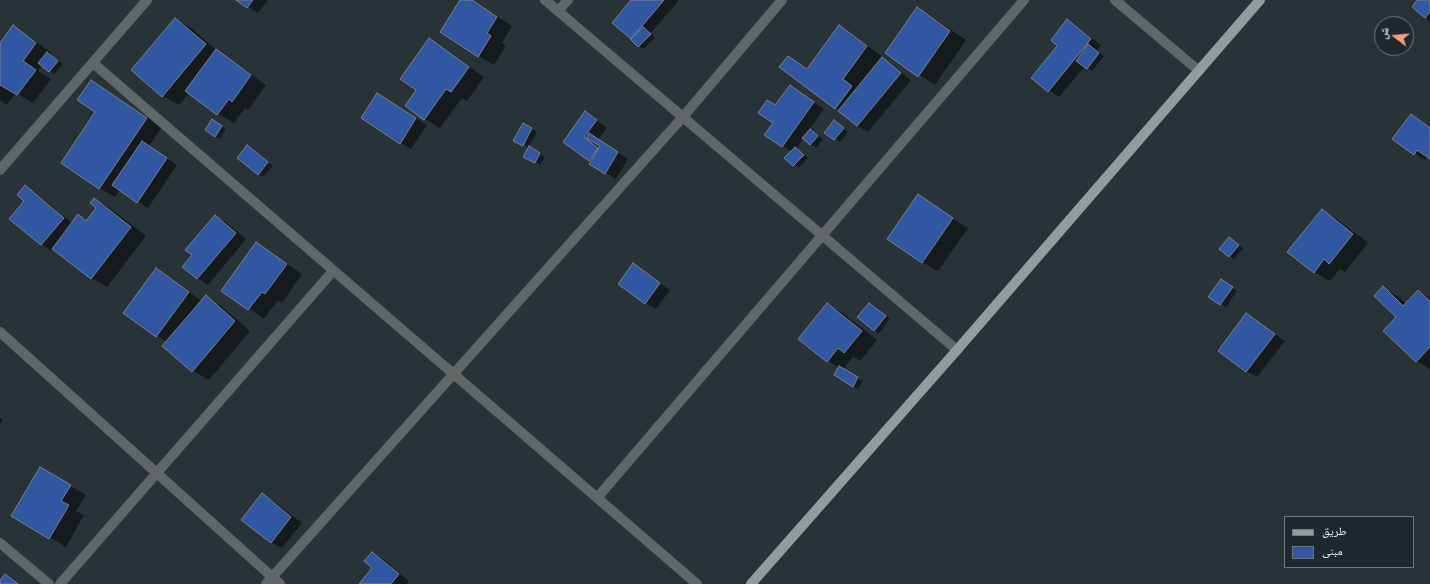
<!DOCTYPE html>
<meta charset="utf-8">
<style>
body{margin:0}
#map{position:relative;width:1430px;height:584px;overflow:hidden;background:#283338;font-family:Merriweather,"Noto Naskh Arabic",serif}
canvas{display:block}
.legend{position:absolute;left:1284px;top:516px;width:130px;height:52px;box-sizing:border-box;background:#1e292e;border:1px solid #6f787c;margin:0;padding:5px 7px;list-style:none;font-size:12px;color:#e8eef2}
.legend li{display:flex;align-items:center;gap:8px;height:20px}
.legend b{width:20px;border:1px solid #6f787c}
.north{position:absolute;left:1374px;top:16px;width:40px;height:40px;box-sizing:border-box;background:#1e292e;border:1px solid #6f787c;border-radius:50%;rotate:286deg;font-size:11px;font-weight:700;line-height:16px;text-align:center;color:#e8eef2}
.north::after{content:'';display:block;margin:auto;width:14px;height:18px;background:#f39f83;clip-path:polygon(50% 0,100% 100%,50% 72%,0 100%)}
</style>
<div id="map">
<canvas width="1430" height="584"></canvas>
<ul class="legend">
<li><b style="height:5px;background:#909d9c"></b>طريق</li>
<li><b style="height:11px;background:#3157a2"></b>مبنى</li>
</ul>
<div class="north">ش</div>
</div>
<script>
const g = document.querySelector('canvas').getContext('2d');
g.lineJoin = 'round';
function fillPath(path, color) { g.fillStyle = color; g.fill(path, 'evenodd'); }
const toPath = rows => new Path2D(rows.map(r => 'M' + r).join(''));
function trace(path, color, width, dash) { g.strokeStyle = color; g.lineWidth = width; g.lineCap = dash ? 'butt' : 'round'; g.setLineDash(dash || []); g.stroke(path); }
fillPath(toPath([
 [238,0,268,0,258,13],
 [461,0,471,0,512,26,502,43,506,46,494,65,478,56],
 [633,0,679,0,651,33,655,38,643,49,632,39],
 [1419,0,1430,0,1430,22,1427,20,1428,18,1413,7],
 [918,8,966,40,935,85,887,53],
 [175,19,191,28,219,52,266,85,248,110,245,108,234,123,218,114,189,93,179,105,163,96],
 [1068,21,1101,45,1097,51,1104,56,1092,71,1085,66,1059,97,1032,78,1059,46],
 [13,27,52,53,50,55,63,64,54,74,42,65,38,71,51,79,33,103,16,93,7,105,0,100,0,45],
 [839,27,882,56,878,61,879,62,882,59,911,80,868,132,857,126,836,108,789,57,808,69],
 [429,40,484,77,467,101,462,98,440,128,425,119,418,90],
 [91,81,162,127,149,146,177,165,148,208,120,190,115,197,99,188,97,112],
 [790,86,824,109,809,130,823,139,816,148,803,138,796,149,808,158,799,168,786,158,792,152,766,134,774,122,776,106],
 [388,100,427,125,411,149,401,143],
 [586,113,607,127,598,140,628,159,616,179,591,164,592,162,564,142],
 [596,142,602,146,600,149,594,144],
 [1411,115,1430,128,1430,158,1428,156,1425,160,1415,154],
 [217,123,226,129,220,139,215,136],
 [523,124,537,132,528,147,545,157,540,165,524,156,529,148,515,140],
 [840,125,848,132,840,142,826,133],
 [252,150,273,166,263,177,258,174],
 [25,186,36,193,72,223,78,216,87,221,97,208,94,199,110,208,146,236,107,287,91,278,53,249,52,251,41,244,26,201],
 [918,196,968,228,938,271,922,262],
 [1322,210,1337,219,1368,243,1345,272,1340,269,1330,281,1314,272],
 [215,216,226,222,246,239,208,285,197,278,194,255],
 [1229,238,1243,248,1234,259,1229,256],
 [257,243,302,274,282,303,278,300,264,319,222,290],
 [634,265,670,290,656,309,645,303],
 [156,269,202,301,206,297,221,306,250,331,209,380,193,371,167,342,124,313],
 [1227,284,1237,291,1226,307,1210,297],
 [1383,288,1399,297,1407,304,1419,291,1430,298,1430,369,1417,361,1385,331,1398,317],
 [827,304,843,313,877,340,860,361,853,357,843,370,863,381,858,389,835,375,839,368,828,361],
 [869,304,890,319,879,333,874,330],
 [1246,314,1285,341,1257,377,1246,371],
 [0,418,3,420,0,424],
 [41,469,86,495,76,511,84,515,66,547,13,516],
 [263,495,273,501,302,523,282,548,271,542],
 [372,553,383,559,409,581,406,584,360,584,373,568]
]), '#0007');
const building = toPath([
 [236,0,253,0,247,8,236,0],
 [460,0,472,0,497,17,487,33,491,36,478,57,440,32,460,0],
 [631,0,664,0,631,39,612,23,631,0],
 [1417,0,1430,0,1430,12,1425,18,1412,7,1417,0],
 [917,7,950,31,918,77,885,53,917,7],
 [175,18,206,44,162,97,131,70,175,18],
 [1067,19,1091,39,1048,92,1031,78,1057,46,1051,40,1067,19],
 [13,25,36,43,23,61,36,70,17,95,0,85,0,43,13,25],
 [839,25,867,46,843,79,852,86,835,109,779,67,788,56,807,69,839,25],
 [643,27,651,34,638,47,630,39,643,27],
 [429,38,469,67,451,92,446,89,424,120,405,106,416,90,400,79,429,38],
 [1088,44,1099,53,1087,69,1076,61,1088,44],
 [216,49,251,75,232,102,229,99,217,115,185,91,216,49],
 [47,52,58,61,49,72,38,63,47,52],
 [882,57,901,73,857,126,838,111,882,57],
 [91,80,147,118,99,189,61,163,95,112,77,100,91,80],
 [790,85,814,102,782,147,764,135,773,123,758,113,767,100,775,105,790,85],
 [377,93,416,118,400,144,361,118,377,93],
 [585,111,597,120,584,137,598,148,589,161,563,142,585,111],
 [1411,114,1430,128,1430,159,1417,150,1414,155,1392,139,1411,114],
 [212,119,222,126,215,137,205,130,212,119],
 [834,120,844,128,834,140,824,133,834,120],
 [523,123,532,128,523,146,513,141,523,123],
 [810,129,818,136,810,145,802,138,810,129],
 [589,133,618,152,605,174,589,164,600,146,586,138,589,133],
 [142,141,167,158,137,203,112,185,142,141],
 [247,145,268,162,258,175,237,158,247,145],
 [529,146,540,153,535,163,523,157,529,146],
 [795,147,804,155,793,166,784,158,795,147],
 [25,185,64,218,41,245,9,219,24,201,17,195,25,185],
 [918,194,953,218,922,263,887,239,918,194],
 [94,198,131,227,91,279,52,249,78,214,86,221,96,208,90,203,94,198],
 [1322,209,1353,234,1329,264,1324,259,1314,273,1287,252,1322,209],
 [215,215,236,233,197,279,182,267,192,255,185,250,215,215],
 [1229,237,1239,245,1229,257,1219,249,1229,237],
 [256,242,287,264,265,294,262,292,248,310,221,291,256,242],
 [633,263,660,283,645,304,618,284,633,263],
 [156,268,189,292,156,337,123,313,156,268],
 [1221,279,1233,287,1220,305,1208,297,1221,279],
 [1383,286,1403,306,1418,290,1430,301,1430,347,1416,362,1383,331,1396,317,1374,296,1383,286],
 [206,295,235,321,192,372,162,346,206,295],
 [827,303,862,331,844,353,838,348,827,362,798,339,827,303],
 [869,303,886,316,874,331,857,317,869,303],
 [1246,313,1275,334,1246,372,1218,351,1246,313],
 [839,366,858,377,853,387,834,375,839,366],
 [40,467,71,485,61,501,69,505,49,539,11,516,40,467],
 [262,493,291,517,271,543,241,520,262,493],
 [372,552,399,574,391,584,359,584,372,568,364,561,372,552],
 [5,574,18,584,0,584,0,580,5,574]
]);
fillPath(building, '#3157a2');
trace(building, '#7b808b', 1);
trace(toPath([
 [545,0,957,350],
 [1115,0,1199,71],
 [558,11,568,0],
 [93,63,697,584],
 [0,170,147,0],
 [0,332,280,584],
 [597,498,1024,0],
 [0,543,49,584],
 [60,584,333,271],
 [266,584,682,118,782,0]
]), '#616767', 10);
trace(toPath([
 [751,584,957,350,1260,0]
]), '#909d9c', 10);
</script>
